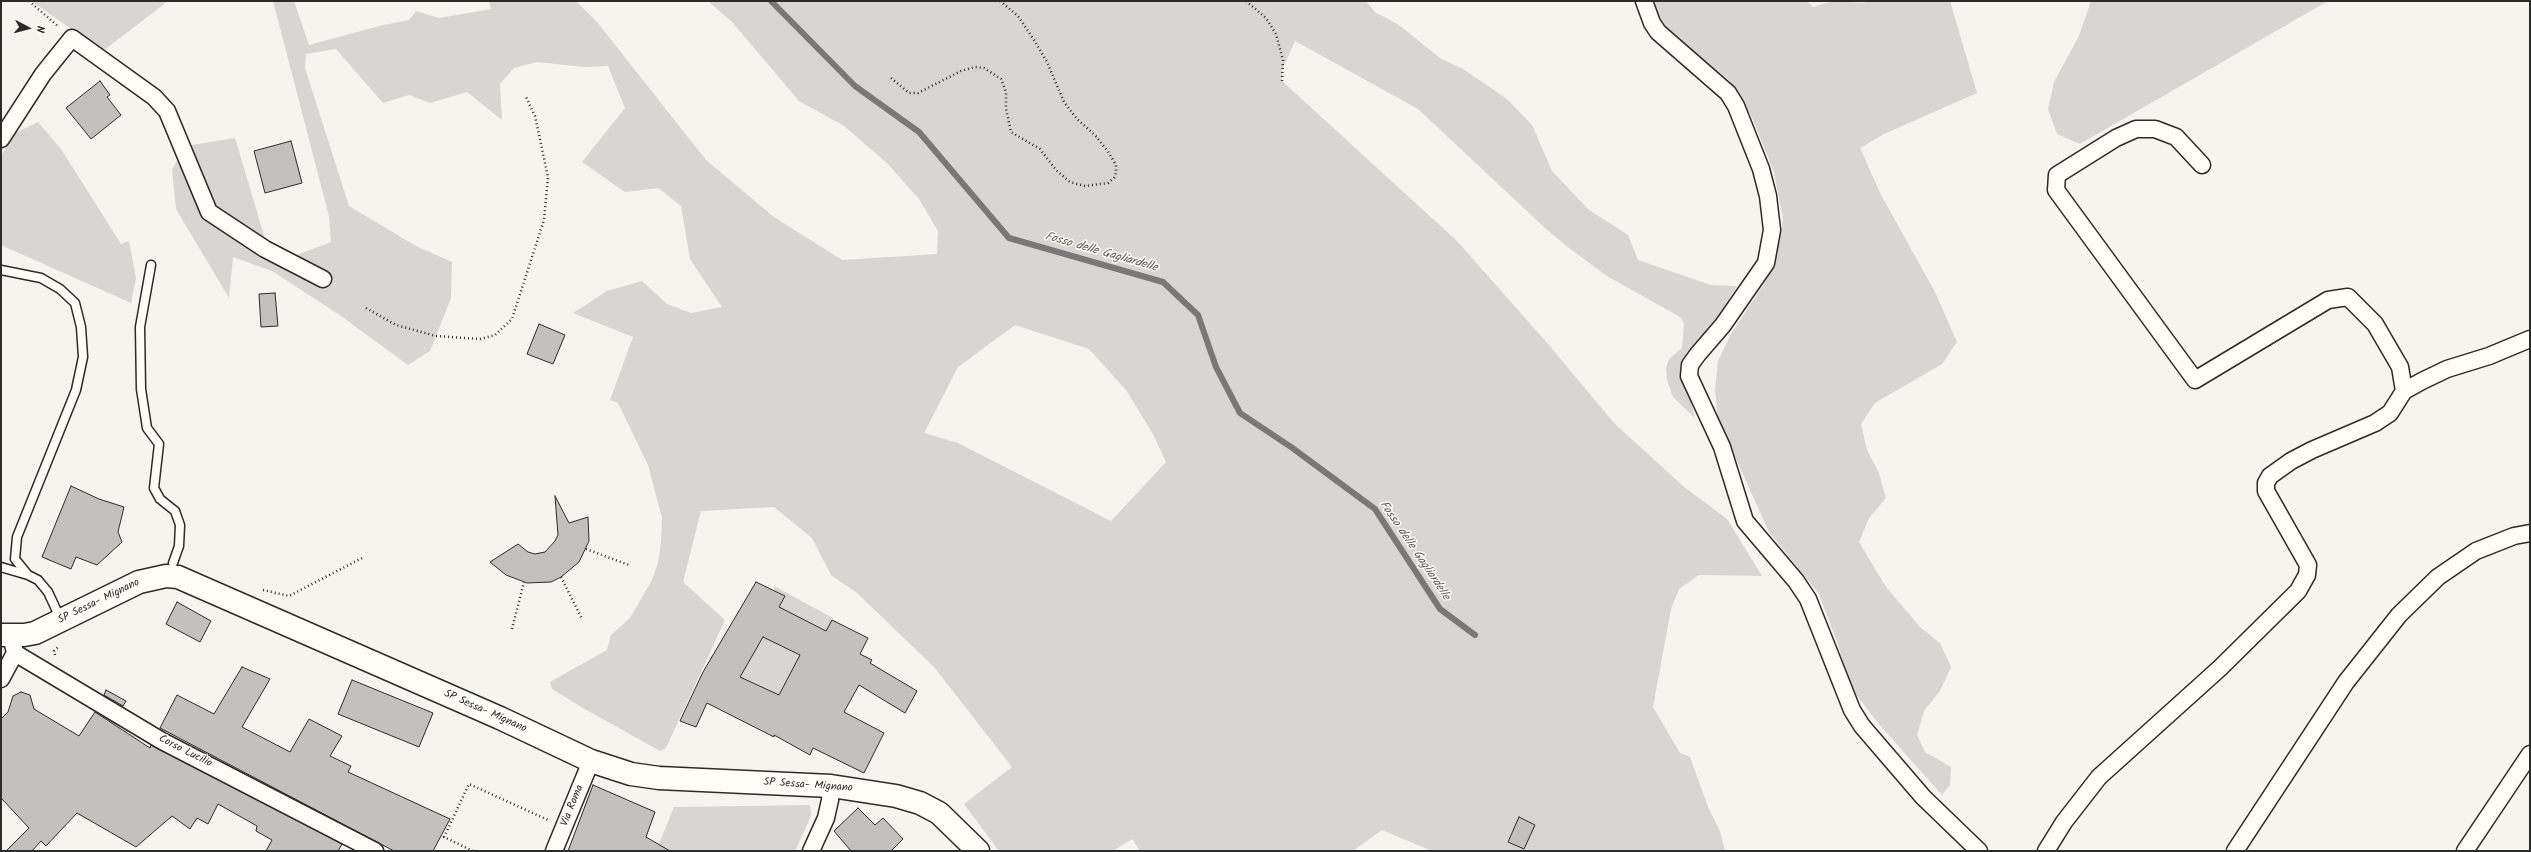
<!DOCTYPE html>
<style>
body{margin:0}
#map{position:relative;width:2531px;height:852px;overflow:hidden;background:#f5f4ef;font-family:Kalam,sans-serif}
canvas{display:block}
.frame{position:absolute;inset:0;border:2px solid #2b2b2b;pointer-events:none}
.north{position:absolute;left:8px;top:8px;width:40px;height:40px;-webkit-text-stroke:3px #fdfcf7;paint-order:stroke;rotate:96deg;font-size:11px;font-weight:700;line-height:16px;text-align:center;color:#2b2b2b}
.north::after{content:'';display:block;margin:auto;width:14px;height:18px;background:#2b2b2b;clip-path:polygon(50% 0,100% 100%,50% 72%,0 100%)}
</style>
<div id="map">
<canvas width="2531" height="852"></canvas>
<div class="frame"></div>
<div class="north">N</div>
</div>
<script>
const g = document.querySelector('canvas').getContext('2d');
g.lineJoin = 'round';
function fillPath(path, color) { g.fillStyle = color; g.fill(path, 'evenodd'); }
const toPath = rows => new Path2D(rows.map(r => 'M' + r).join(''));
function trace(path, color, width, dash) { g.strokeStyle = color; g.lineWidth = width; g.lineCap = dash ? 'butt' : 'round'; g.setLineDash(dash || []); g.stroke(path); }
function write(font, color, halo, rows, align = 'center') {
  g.font = font + ' Kalam,sans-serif'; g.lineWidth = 3; g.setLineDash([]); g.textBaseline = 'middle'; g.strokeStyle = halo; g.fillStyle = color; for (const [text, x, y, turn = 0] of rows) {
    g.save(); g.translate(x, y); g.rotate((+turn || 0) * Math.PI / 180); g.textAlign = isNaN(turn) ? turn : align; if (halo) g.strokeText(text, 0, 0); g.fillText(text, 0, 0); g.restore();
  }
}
fillPath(toPath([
 [31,1,168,1,103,51],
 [273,1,294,1,309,45,383,25,409,20,416,11,439,18,491,9,489,1,576,1,597,22,706,160,774,217,842,260,937,254,938,231,919,199,887,163,844,126,799,101,732,22,708,1,1366,1,1375,12,1399,25,1440,58,1463,69,1507,99,1532,125,1552,171,1589,210,1628,235,1638,260,1711,285,1737,286,1683,371,1695,418,1673,397,1667,380,1666,368,1669,359,1682,348,1684,323,1680,317,1607,276,1565,245,1545,228,1418,109,1295,41,1282,70,1282,81,1457,241,1548,344,1614,423,1683,486,1727,519,1762,576,1699,575,1679,589,1671,609,1653,707,1680,753,1690,757,1708,807,1720,831,1725,851,1432,851,1382,830,1353,851,1140,851,1132,839,1113,851,999,851,964,804,1012,767,934,667,857,593,831,575,812,538,774,507,701,511,683,582,725,620,666,748,660,751,583,708,552,689,550,682,607,650,611,635,630,618,652,580,658,563,661,543,662,518,648,465,618,403,610,400,633,337,573,313,607,291,642,281,667,304,691,313,722,307,690,259,681,206,658,188,625,192,582,162,625,108,608,66,584,67,537,62,514,68,500,84,502,120,467,92,430,103,409,95,383,103,336,49,306,54,305,68,349,206,416,246,452,262,451,298,430,351,408,365,341,316,272,271,233,257,229,298,176,209,172,169,186,146,235,138,266,242,294,256,331,242,329,216],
 [1015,325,1089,349,1126,390,1153,434,1166,462,1111,521,958,443,924,433,958,367],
 [1654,1,1806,1,1813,7,1833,1,1863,3,1869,1,1950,1,1977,93,1884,134,1860,148,1881,195,1935,292,1957,342,1942,364,1875,403,1861,424,1867,450,1879,473,1886,498,1869,518,1859,542,1886,587,1920,627,1940,643,1951,667,1940,691,1924,711,1917,735,1925,752,1951,767,1950,785,1942,795,1878,723,1852,689,1837,642,1819,594,1769,532,1718,419,1715,390,1718,361,1731,334,1764,284,1777,252,1783,219,1774,172,1751,115,1729,80,1680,41,1662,23],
 [2091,1,2328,1,2080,144,2057,134,2048,109,2054,82,2079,36],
 [38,122,61,149,121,244,129,241,136,278,131,303,1,245,1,156,15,133],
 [774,586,833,618,831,622,834,623,829,633,779,607,785,596,774,590],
 [763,637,800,655,779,695,740,677],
 [810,805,811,814,808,823,795,851,656,851,674,807]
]), '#d7d6d2');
trace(toPath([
 [771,1,855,86,919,132,1009,238,1163,282,1198,315,1216,367,1240,413,1291,447,1375,509,1440,609,1475,635]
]), '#797877', 6);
const building = toPath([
 [100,81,110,95,107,97,121,115,91,139,66,108,100,81],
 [291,141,302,183,265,193,254,151,291,141],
 [275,293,278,326,261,327,259,294,275,293],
 [539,324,565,335,553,364,527,354,539,324],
 [71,486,99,499,124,507,118,532,122,542,97,565,76,557,71,569,42,557,71,486],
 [555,496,569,523,588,517,589,541,579,562,561,577,551,582,527,583,506,575,490,562,518,544,528,552,535,554,545,552,555,541,558,535,555,496],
 [756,582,785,596,779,607,826,631,832,620,868,638,860,654,872,660,870,663,917,691,905,713,859,685,844,712,884,733,864,773,813,748,810,755,774,735,774,737,707,703,696,727,680,721,703,672,756,582],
 [763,637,800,655,779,695,740,677,763,637],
 [177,602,211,621,200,642,166,624,177,602],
 [242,667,270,679,242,727,290,752,309,719,342,736,330,756,351,766,348,772,450,819,433,851,394,851,160,728,177,695,214,714,242,667],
 [352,680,433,713,419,747,338,714,352,680],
 [106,690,126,701,123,706,104,695,106,690],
 [21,692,30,695,34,709,79,736,95,712,150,748,151,745,342,844,338,851,266,851,272,840,256,831,257,826,218,804,208,824,197,818,190,829,172,816,136,847,77,813,46,846,41,841,32,851,6,851,29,828,1,798,1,719,8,712,13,696,21,692],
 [593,785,655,812,646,837,670,851,568,851,593,785],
 [858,808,875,825,883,818,903,839,891,851,851,851,834,831,858,808],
 [1519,817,1535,825,1524,849,1508,842,1519,817]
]);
fillPath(building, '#c2c1be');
trace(building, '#2b2b2b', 1);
const lane = toPath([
 [151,265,140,327,141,389,147,428,159,444,154,488,160,499,175,511,180,525,179,546,173,563],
 [1,270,41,278,60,289,75,303,81,327,83,357,76,390,17,537,15,559,28,575],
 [1,567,28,575,38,580,48,592,61,620]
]);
const street = toPath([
 [1644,1,1652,23,1658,32,1728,93,1736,106,1761,169,1768,196,1772,230,1766,263,1723,325,1698,354,1690,365,1689,376,1722,447,1745,521,1796,581,1808,599,1852,710,1862,726,1923,797,1979,851],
 [1,139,43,74,72,38,154,97,167,111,209,212,265,249,323,279],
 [2202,165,2176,137,2155,129,2136,129,2116,138,2057,175,2056,190,2195,380,2328,300,2348,297,2375,324,2400,367,2404,391],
 [11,635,15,653,162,741,375,851],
 [1,679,15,653],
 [554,851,591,761],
 [811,851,826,818,830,800,831,786],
 [2046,851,2064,822,2099,777,2220,668,2298,591,2307,575,2308,565,2266,491,2266,483,2270,476,2291,461,2312,450,2375,423,2390,413,2404,391,2422,381,2447,369,2489,356,2530,339],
 [2235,851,2346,682,2399,615,2438,577,2476,551,2514,536,2530,533],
 [2465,851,2530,754]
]);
const secondary = toPath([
 [1,635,24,635,35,633,139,582,166,576,178,577,500,718,591,761,631,774,659,778,831,786,896,796,920,803,939,813,978,851]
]);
trace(lane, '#2b2b2b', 11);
trace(street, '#2b2b2b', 19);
trace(secondary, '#2b2b2b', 25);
trace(toPath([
 [29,1,59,27],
 [1246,1,1266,18,1276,34,1283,60,1282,81],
 [891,78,909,93,918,93,961,71,975,67,984,68,1001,79,1006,92,1006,109,1011,132,1040,149,1056,170,1070,182,1085,186,1108,183,1114,178,1116,173,1116,165,1109,153,1095,135,1077,119,1064,102,1047,62,1034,40,1018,16,1000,1],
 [366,308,396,325,436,336,480,339,495,335,512,319,544,220,548,177,535,116,526,97],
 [586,549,629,565],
 [561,577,582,619],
 [263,590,289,596,364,557],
 [512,629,524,582],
 [55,655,54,651,59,646],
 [473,851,444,837,469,784,548,820]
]), '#2b2b2b', 2.5, [1, 3]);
trace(lane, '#fdfcf7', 8);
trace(street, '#fdfcf7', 16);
trace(secondary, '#fdfcf7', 22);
write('11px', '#2b2b2b', '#fdfcf7', [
 ["SP Sessa- Mignano",99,602,-26],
 ["SP Sessa- Mignano",485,712,24],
 ["Corso Lucilio",185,752,27],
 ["SP Sessa- Mignano",808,786,4],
 ["Via Roma",573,806,-68]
]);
write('italic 12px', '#585857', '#fdfcf7', [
 ["Fosso delle Gagliardelle",1101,253,16],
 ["Fosso delle Gagliardelle",1414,551,56]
]);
</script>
